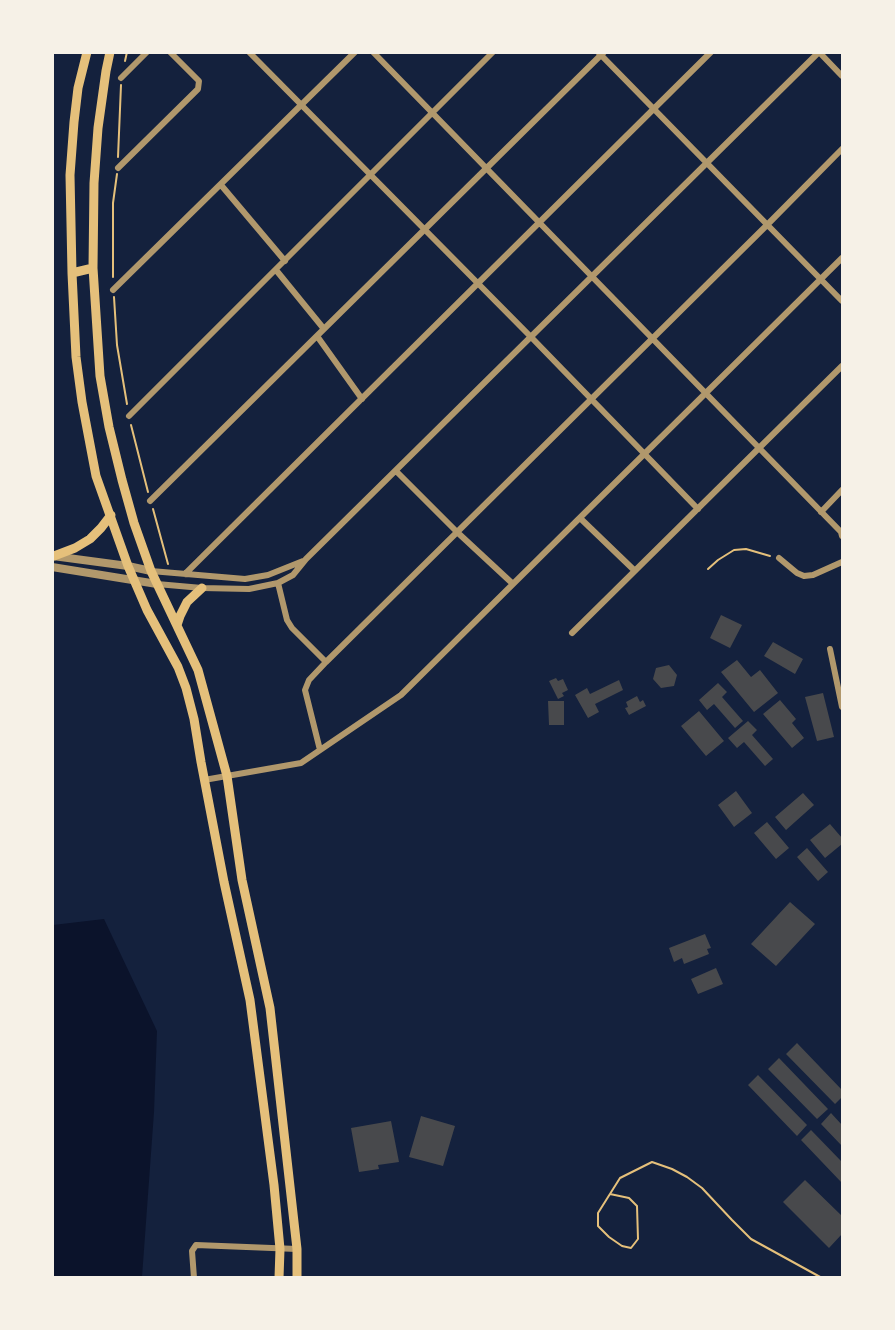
<!DOCTYPE html>
<style>
body{margin:0}
#map{position:relative;width:895px;height:1330px;overflow:hidden;background:#14213d;font-family:"Open Sans",sans-serif}
canvas{display:block}
.frame{position:absolute;inset:0;border:54px solid #f6f1e7;pointer-events:none}
</style>
<div id="map">
<canvas width="895" height="1330"></canvas>
<div class="frame"></div>
</div>
<script>
const g = document.querySelector('canvas').getContext('2d');
g.lineJoin = 'round';
function fillPath(path, color) { g.fillStyle = color; g.fill(path, 'evenodd'); }
const toPath = rows => new Path2D(rows.map(r => 'M' + r).join(''));
function trace(path, color, width, dash) { g.strokeStyle = color; g.lineWidth = width; g.lineCap = dash ? 'butt' : 'round'; g.setLineDash(dash || []); g.stroke(path); }
fillPath(toPath([
 [104,919,157,1031,154,1112,142,1277,53,1277,53,925]
]), '#0b132b');
fillPath(toPath([
 [721,615,742,625,730,648,710,638],
 [773,642,803,659,795,674,764,656],
 [737,660,751,677,760,670,778,693,754,712,721,672],
 [669,665,677,675,674,686,661,688,653,679,656,668],
 [556,678,558,681,563,679,568,690,562,693,564,696,558,699,549,681],
 [619,680,623,690,595,704,599,712,588,718,575,695,587,688,590,694],
 [718,683,727,692,722,697,743,721,735,728,714,704,707,710,699,700],
 [823,693,834,737,817,741,805,697],
 [637,696,640,702,643,700,646,706,629,715,625,708,628,707,626,702],
 [780,700,796,719,792,723,804,738,792,748,763,714],
 [548,701,564,701,564,725,549,725],
 [699,711,724,741,706,756,681,726],
 [748,721,757,730,752,735,773,759,765,766,744,742,737,748,728,738],
 [736,791,752,813,734,827,718,805],
 [803,793,814,805,786,830,775,817],
 [767,822,789,848,776,859,754,833],
 [830,824,842,838,842,844,825,858,810,840],
 [807,848,828,872,818,881,797,857],
 [790,902,815,924,776,966,751,944],
 [705,934,711,948,707,949,709,954,684,964,682,958,674,962,669,948],
 [716,968,723,984,698,994,691,979],
 [797,1043,842,1090,842,1097,835,1104,786,1054],
 [779,1058,828,1109,817,1119,768,1069],
 [758,1075,807,1125,797,1136,748,1085],
 [831,1113,842,1125,842,1146,821,1124],
 [421,1116,455,1126,443,1166,409,1157],
 [391,1121,399,1162,378,1165,379,1169,359,1172,351,1128],
 [811,1130,842,1162,842,1183,801,1140],
 [805,1180,842,1216,842,1234,829,1248,783,1202]
]), '#48494c');
trace(toPath([
 [125,61,127,52],
 [118,157,121,85],
 [113,277,113,203,117,174],
 [114,297,117,345,127,404],
 [131,425,148,492],
 [153,509,168,564],
 [708,569,718,560,734,550,746,549,770,556],
 [610,1194,629,1198,637,1206,638,1239,631,1248,622,1246,609,1237,598,1226,598,1213,620,1178,652,1162,672,1169,687,1177,702,1188,732,1220,751,1239,822,1278]
]), '#e5c07b', 2);
trace(toPath([
 [249,52,531,337,698,509],
 [373,52,841,532,842,536],
 [598,52,842,301],
 [819,52,842,76],
 [121,78,147,52],
 [118,168,198,89,199,81,170,52],
 [221,185,285,261],
 [276,270,324,329],
 [113,290,355,52],
 [317,336,362,399],
 [129,416,493,52],
 [396,471,457,532,513,584],
 [150,501,604,52],
 [821,512,842,490],
 [580,518,635,571],
 [779,558,797,573,804,576,813,575,842,562],
 [151,571,245,579,268,575,303,561],
 [185,574,711,52],
 [278,583,287,620,292,628,326,662],
 [157,584,202,588,249,589,278,583,293,575,306,559,819,52],
 [572,633,842,366],
 [830,649,842,707],
 [320,750,305,690,309,680,326,662,767,225,842,149],
 [204,780,301,763,401,695,842,258],
 [194,1278,192,1251,196,1245,297,1249]
]), '#b1986c', 6);
trace(toPath([
 [53,556,128,566,151,571],
 [52,567,157,584]
]), '#b1986c', 8);
trace(toPath([
 [87,52,78,88,74,122,70,175,72,273,76,357,82,402,96,476,128,566,147,610,178,667,186,688,194,719,201,762,224,882,250,1000,274,1185,280,1249,279,1278],
 [110,52,106,71,98,128,94,183,93,268,100,376,109,427,122,480,134,523,151,571,198,670,227,776,242,880,270,1008,297,1249,297,1278],
 [72,273,93,268],
 [54,556,75,548,90,539,101,528,111,515],
 [177,625,180,616,187,602,202,588]
]), '#e5c07b', 9);
</script>
